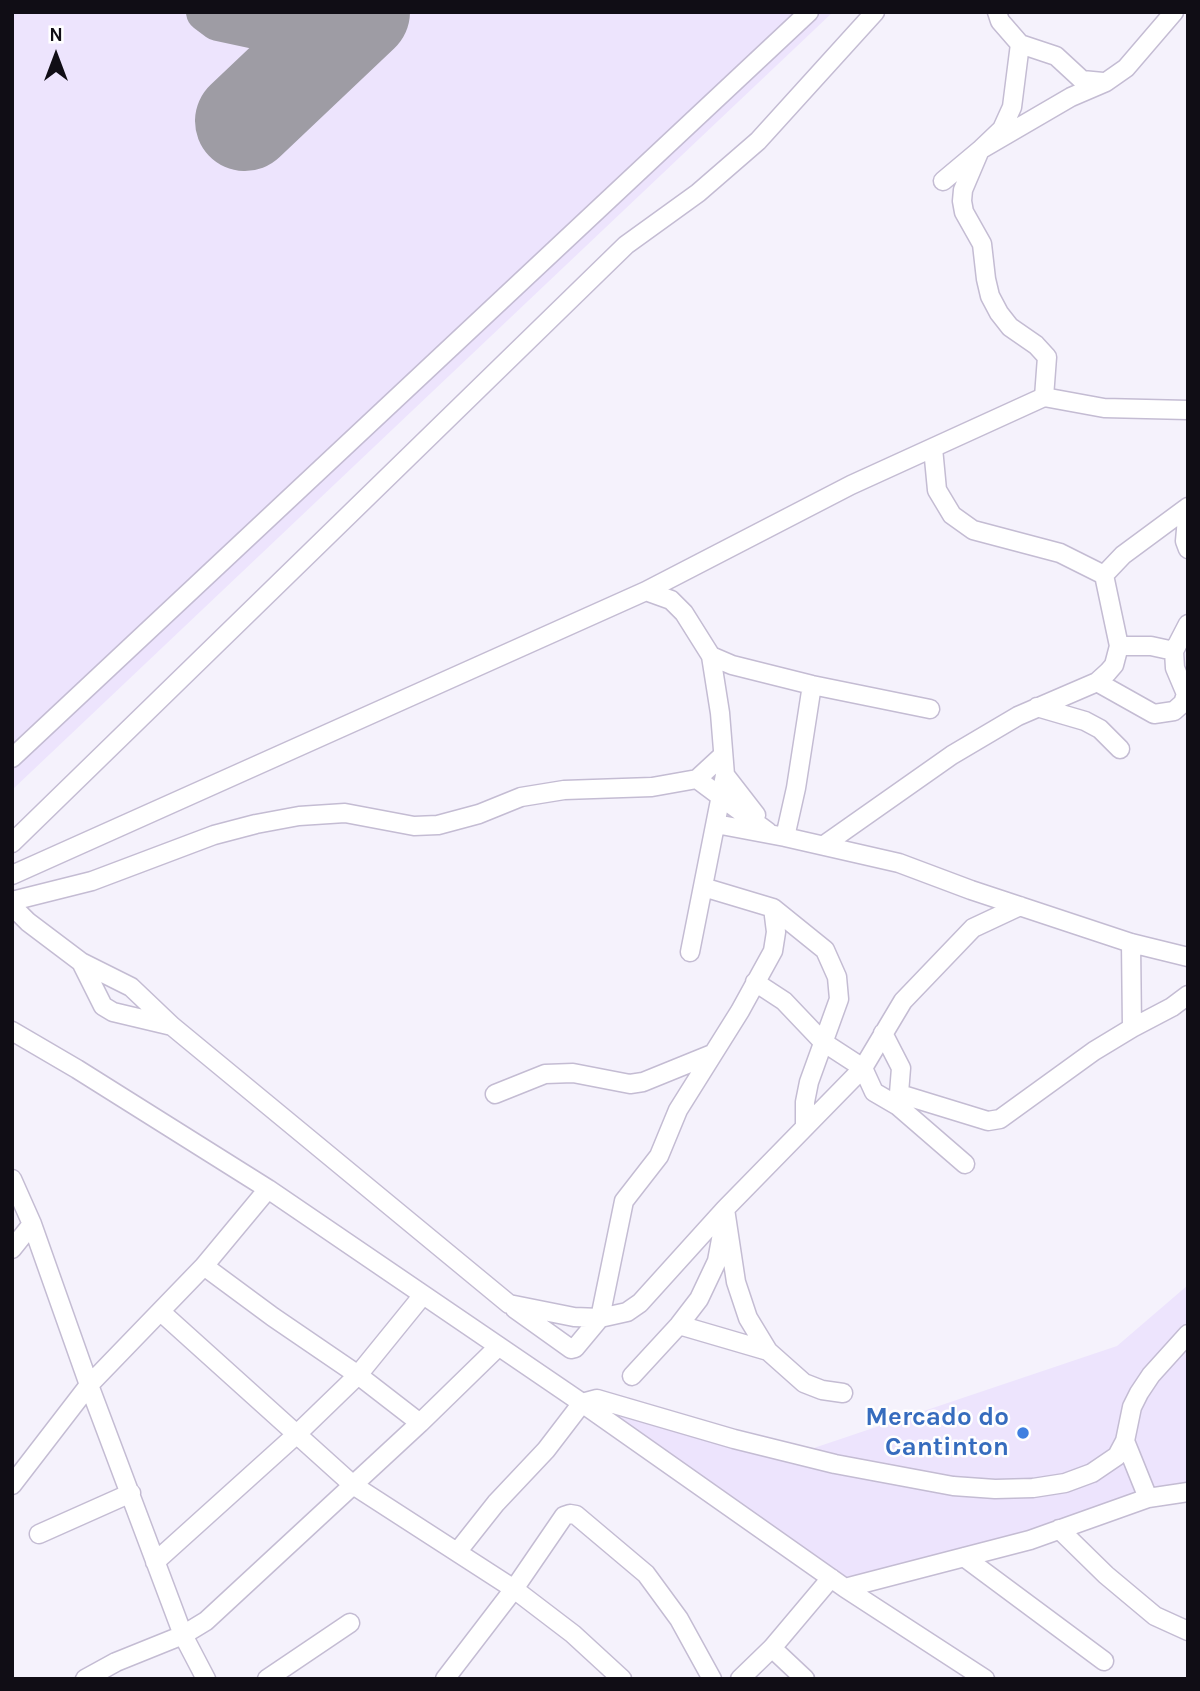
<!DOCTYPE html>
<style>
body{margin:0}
#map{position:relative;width:1200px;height:1691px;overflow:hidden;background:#f5f2fc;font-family:Karla,sans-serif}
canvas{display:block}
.frame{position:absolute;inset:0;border:14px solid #100d15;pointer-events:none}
.north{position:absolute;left:21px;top:21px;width:70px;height:70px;-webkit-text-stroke:5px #fff;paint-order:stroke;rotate:0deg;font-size:19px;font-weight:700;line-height:28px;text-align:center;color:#100d15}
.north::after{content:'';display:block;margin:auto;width:24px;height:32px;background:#100d15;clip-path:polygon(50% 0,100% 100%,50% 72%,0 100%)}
</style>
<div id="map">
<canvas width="1200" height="1691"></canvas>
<div class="frame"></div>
<div class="north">N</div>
</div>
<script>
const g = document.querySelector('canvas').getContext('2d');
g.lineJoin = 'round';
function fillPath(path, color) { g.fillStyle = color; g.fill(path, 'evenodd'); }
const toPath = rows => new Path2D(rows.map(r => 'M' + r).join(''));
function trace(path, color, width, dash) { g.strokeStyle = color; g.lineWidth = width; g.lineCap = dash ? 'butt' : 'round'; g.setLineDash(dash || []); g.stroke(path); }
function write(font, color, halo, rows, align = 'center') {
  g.font = font + ' Karla,sans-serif'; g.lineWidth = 5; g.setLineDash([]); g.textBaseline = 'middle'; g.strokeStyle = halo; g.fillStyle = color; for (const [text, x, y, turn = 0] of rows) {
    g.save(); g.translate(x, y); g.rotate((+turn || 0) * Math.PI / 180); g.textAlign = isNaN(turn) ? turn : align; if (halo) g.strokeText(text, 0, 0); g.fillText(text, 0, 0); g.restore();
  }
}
fillPath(toPath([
 [12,12,833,12,12,790],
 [1188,1285,1188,1495,859,1575,841,1577,594,1413,606,1393,799,1453,1117,1346]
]), '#ede4fd');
trace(toPath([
 [206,12,218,21,260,30,304,30,356,16]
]), '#9e9ca4', 40);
trace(toPath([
 [245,121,360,12]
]), '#9e9ca4', 100);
const minor = toPath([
 [997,12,1000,21,1020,44,1012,107,1002,129,980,150,963,190,962,201,964,212,982,244,986,279,990,296,999,313,1010,327,1036,345,1047,357,1044,397],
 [1020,44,1056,56,1082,80,1103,82],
 [943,181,980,150,1071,97,1106,82,1126,68,1174,12],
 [933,448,937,490,952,515,973,530,1060,553,1104,575],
 [1188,507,1185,541,1188,549],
 [646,591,671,600,684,613,711,656,720,713,725,775,690,952],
 [1119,646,1151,646,1174,651],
 [711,656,732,665,812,685,930,709],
 [1097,682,1154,714,1174,711,1183,703,1186,694,1175,668,1174,651,1188,624],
 [1037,707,1085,721,1100,729,1120,749],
 [12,758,809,12],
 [725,775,756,815],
 [697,779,768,832],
 [716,824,785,837,899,863,971,890,1131,943,1188,957],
 [785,837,796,788,812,685],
 [12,843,626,245,698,193,758,141,875,12],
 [824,845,952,755,1018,716,1097,682,1108,672,1114,665,1119,646,1104,575,1123,555,1188,507],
 [12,875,646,591,851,485,1044,397,1104,408,1188,410],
 [703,887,773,908,825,950,837,977,839,999,809,1082,805,1102,805,1126],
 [12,901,92,881,214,835,256,824,299,816,345,813,414,826,438,825,479,814,521,797,564,790,652,787,697,779,723,755],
 [12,906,28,922,81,962,131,987,172,1026,509,1304,574,1317,600,1318,627,1312,640,1303,725,1209,863,1068,903,1001,973,928,1020,906],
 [1131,943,1132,1028],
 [81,962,103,1006,113,1012,172,1026],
 [755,982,784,1001,823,1042,863,1068,874,1092,898,1106],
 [12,1031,77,1069,268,1189,582,1403,845,1588,985,1679],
 [883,1033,901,1068,898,1106,965,1164],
 [495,1094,545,1074,573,1073,630,1084,643,1082,712,1054],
 [900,1094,988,1121,1000,1119,1094,1051,1132,1028,1172,1007,1188,995],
 [12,1179,32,1224,89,1385,183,1635,206,1679],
 [725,1209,736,1282,748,1318,768,1351,804,1383,822,1390,843,1393],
 [12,1249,32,1224],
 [204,1266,273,1317,358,1375,420,1423],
 [515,1309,571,1349,575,1348,600,1318,624,1201,659,1156,678,1110,740,1011,773,951,776,932,773,908],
 [161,1312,353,1485,514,1589,573,1634,622,1679],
 [679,1325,768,1351],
 [632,1376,679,1325,699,1299,717,1261,722,1234],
 [1125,1441,1148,1498],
 [12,1485,89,1385,204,1266,268,1189],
 [1059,1529,1106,1575,1155,1616,1188,1631],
 [39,1534,131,1493],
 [458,1551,496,1503,546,1450,582,1403,597,1399,734,1439,835,1464,953,1486,995,1489,1033,1488,1065,1483,1092,1473,1117,1456,1125,1441,1132,1407,1139,1393,1151,1375,1188,1334],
 [964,1557,1104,1661],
 [155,1562,297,1434,358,1375,423,1295],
 [845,1588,1030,1540,1148,1498,1188,1492],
 [772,1648,805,1679],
 [85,1679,116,1662,183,1635,206,1621,420,1423,498,1347],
 [267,1679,350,1623],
 [445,1679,514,1589,564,1516,570,1514,576,1515,646,1574,679,1619,712,1679],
 [740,1679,772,1648,831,1578]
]);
trace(minor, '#c4bcd3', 21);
trace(minor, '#fff', 18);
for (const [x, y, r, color] of [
 [1023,1433,7,"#3f7fe0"]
]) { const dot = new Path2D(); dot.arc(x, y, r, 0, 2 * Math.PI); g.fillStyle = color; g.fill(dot); trace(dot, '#fff', 2.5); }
write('bold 26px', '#366cbe', '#fff', [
 ["Mercado do",1009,1418],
 ["Cantinton",1009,1448]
], 'right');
</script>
